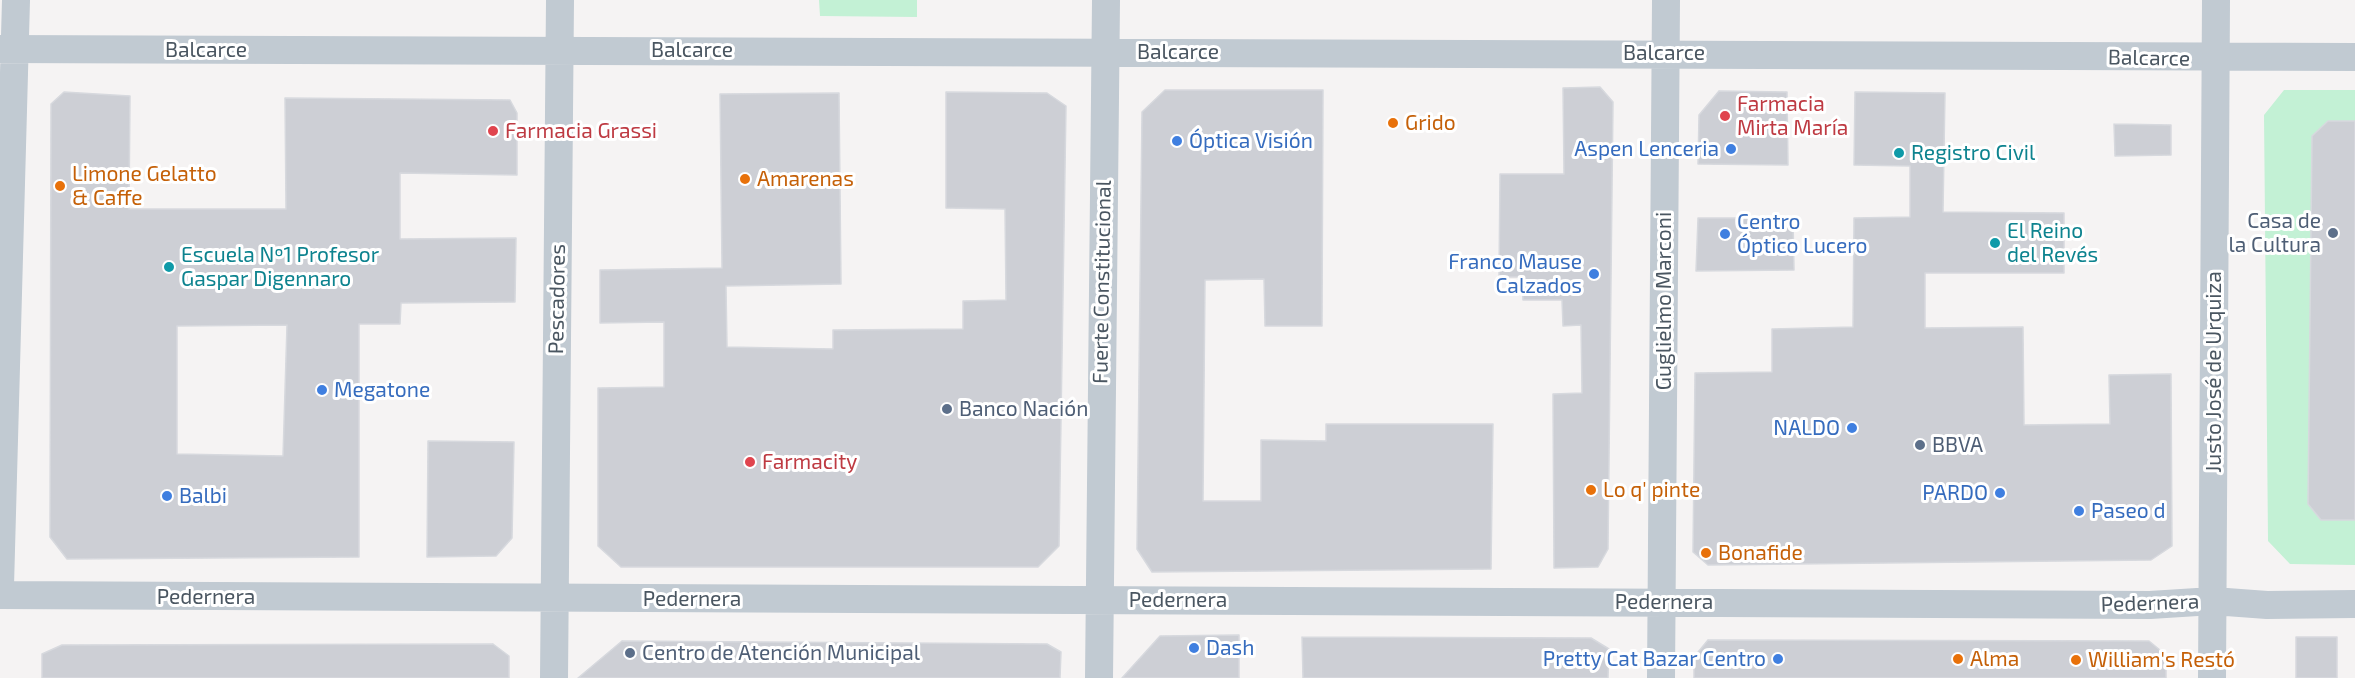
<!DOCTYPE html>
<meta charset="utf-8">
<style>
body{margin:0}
canvas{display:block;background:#f5f3f3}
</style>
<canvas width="2355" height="678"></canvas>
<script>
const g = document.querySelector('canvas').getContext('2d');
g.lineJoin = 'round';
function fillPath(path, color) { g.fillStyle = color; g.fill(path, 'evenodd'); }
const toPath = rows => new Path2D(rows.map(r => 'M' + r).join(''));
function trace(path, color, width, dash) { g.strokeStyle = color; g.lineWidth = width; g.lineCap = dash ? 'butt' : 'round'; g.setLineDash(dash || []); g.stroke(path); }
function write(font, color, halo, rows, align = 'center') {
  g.font = font + ' "Exo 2",sans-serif'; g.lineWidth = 6; g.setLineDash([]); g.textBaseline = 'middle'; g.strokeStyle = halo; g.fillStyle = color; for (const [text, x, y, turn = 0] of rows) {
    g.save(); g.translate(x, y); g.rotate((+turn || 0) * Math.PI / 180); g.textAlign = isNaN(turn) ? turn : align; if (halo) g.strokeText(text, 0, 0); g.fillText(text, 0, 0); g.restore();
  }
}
fillPath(toPath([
 [819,0,917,0,917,17,820,16],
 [2284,90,2355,90,2355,565,2290,564,2268,541,2264,115]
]), '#c3f1d5');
const building = toPath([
 [1600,87,1613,102,1608,549,1598,567,1554,568,1553,394,1582,393,1581,325,1563,326,1562,300,1523,300,1522,277,1499,277,1500,174,1564,174,1563,88,1600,87],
 [1165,90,1323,90,1322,326,1265,326,1264,279,1205,280,1203,501,1261,501,1261,440,1326,441,1326,424,1493,424,1491,569,1152,572,1137,549,1142,112,1165,90],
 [1719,91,1787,92,1788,165,1698,164,1699,115,1719,91],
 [64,92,130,96,129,209,286,209,285,98,510,100,517,113,517,175,400,173,400,239,516,238,515,302,401,303,400,324,359,324,359,557,67,559,50,537,51,104,64,92],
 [287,325,283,456,177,454,177,326,287,325],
 [946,92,1047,93,1066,106,1059,546,1038,567,621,567,598,546,598,388,664,387,664,322,600,323,600,270,722,268,720,94,839,93,841,284,726,286,727,347,833,349,833,330,963,329,963,301,1006,300,1005,209,946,208,946,92],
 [1855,92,1945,93,1943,212,2064,213,2064,273,1925,273,1925,328,2023,327,2024,425,2110,424,2109,375,2171,374,2172,546,2151,560,1708,565,1693,552,1695,373,1772,372,1772,329,1853,327,1854,218,1910,217,1910,166,1854,165,1855,92],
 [2328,121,2355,121,2355,520,2321,520,2308,504,2312,136,2328,121],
 [2114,124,2171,125,2171,155,2115,156,2114,124],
 [1698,218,1793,218,1794,270,1696,271,1698,218],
 [428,441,514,442,512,538,496,556,427,557,428,441],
 [1239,635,1239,678,1122,678,1160,636,1239,635],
 [1302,637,1591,638,1609,649,1608,678,1303,678,1302,637],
 [2296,637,2337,637,2337,678,2296,678,2296,637],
 [1708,640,2149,641,2166,655,2166,678,1694,678,1694,657,1708,640],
 [622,641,1047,644,1061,652,1060,678,578,678,622,641],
 [493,644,509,656,509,678,42,678,42,654,62,645,493,644]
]);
fillPath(building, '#cdcfd5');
trace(building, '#d7d9de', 1.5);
trace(toPath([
 [0,49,2355,57],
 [0,586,16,0],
 [0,595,2150,605,2213,601,2267,605,2355,604],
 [554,678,560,0],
 [1099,678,1106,0],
 [1661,678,1666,0],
 [2212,678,2216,0]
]), '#c1cad2', 28);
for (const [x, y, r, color] of [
 [1725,116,6,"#e0444e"],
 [1393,123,6,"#e8710a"],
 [493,131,6,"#e0444e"],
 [1177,141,6,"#3f7fe0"],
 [1731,149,6,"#3f7fe0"],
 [1899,153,6,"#0f9aa8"],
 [745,179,6,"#e8710a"],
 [60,186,6,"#e8710a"],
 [2333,233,6,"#5c6f8a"],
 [1725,234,6,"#3f7fe0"],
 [1995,243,6,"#0f9aa8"],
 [169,267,6,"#0f9aa8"],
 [1594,274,6,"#3f7fe0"],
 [322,390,6,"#3f7fe0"],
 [947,409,6,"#5c6f8a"],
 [1852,428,6,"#3f7fe0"],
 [1920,445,6,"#5c6f8a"],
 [750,462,6,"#e0444e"],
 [1591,490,6,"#e8710a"],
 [2000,493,6,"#3f7fe0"],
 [167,496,6,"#3f7fe0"],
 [2079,511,6,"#3f7fe0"],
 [1706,553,6,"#e8710a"],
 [1194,648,6,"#3f7fe0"],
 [630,653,6,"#5c6f8a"],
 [1778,659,6,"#3f7fe0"],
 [1958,659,6,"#e8710a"],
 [2076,660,6,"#e8710a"]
]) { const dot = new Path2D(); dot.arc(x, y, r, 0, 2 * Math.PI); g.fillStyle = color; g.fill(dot); trace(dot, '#fff', 2); }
write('21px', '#4a5661', '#fff', [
 ["Balcarce",206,50],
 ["Balcarce",692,50],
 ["Balcarce",1178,52],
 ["Balcarce",1664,53],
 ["Balcarce",2149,58,1],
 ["Fuerte Constitucional",1102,282,-89],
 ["Pescadores",557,299,-89],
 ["Guglielmo Marconi",1664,301,-90],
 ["Justo José de Urquiza",2214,372,-90],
 ["Pedernera",206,597],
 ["Pedernera",692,599],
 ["Pedernera",1178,600],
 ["Pedernera",1664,602],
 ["Pedernera",2150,603,-2]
]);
write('21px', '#be3a42', '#fff', [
 ["Farmacia",1737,104],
 ["Mirta María",1737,128],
 ["Farmacia Grassi",505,131],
 ["Farmacity",762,462]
], 'left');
write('21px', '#c56008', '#fff', [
 ["Grido",1405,123],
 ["Limone Gelatto",72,174],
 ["& Caffe",72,198],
 ["Amarenas",757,179],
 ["Lo q' pinte",1603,490],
 ["Bonafide",1718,553],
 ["Alma",1970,659],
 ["William's Restó",2088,660]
], 'left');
write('21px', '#366cbe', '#fff', [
 ["Óptica Visión",1189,141],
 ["Aspen Lenceria",1719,149,"right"],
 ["Centro",1737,222],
 ["Óptico Lucero",1737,246],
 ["Franco Mause",1582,262,"right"],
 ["Calzados",1582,286,"right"],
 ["Megatone",334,390],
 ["NALDO",1840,428,"right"],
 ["PARDO",1988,493,"right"],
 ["Balbi",179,496],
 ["Paseo d",2091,511],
 ["Dash",1206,648],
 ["Pretty Cat Bazar Centro",1766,659,"right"]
], 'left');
write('21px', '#0d838f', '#fff', [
 ["Registro Civil",1911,153],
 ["El Reino",2007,231],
 ["del Revés",2007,255],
 ["Escuela Nº1 Profesor",181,255],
 ["Gaspar Digennaro",181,279]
], 'left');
write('21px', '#4e5e75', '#fff', [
 ["Casa de",2321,221,"right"],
 ["la Cultura",2321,245,"right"],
 ["Banco Nación",959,409],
 ["BBVA",1932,445],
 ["Centro de Atención Municipal",642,653]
], 'left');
</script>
